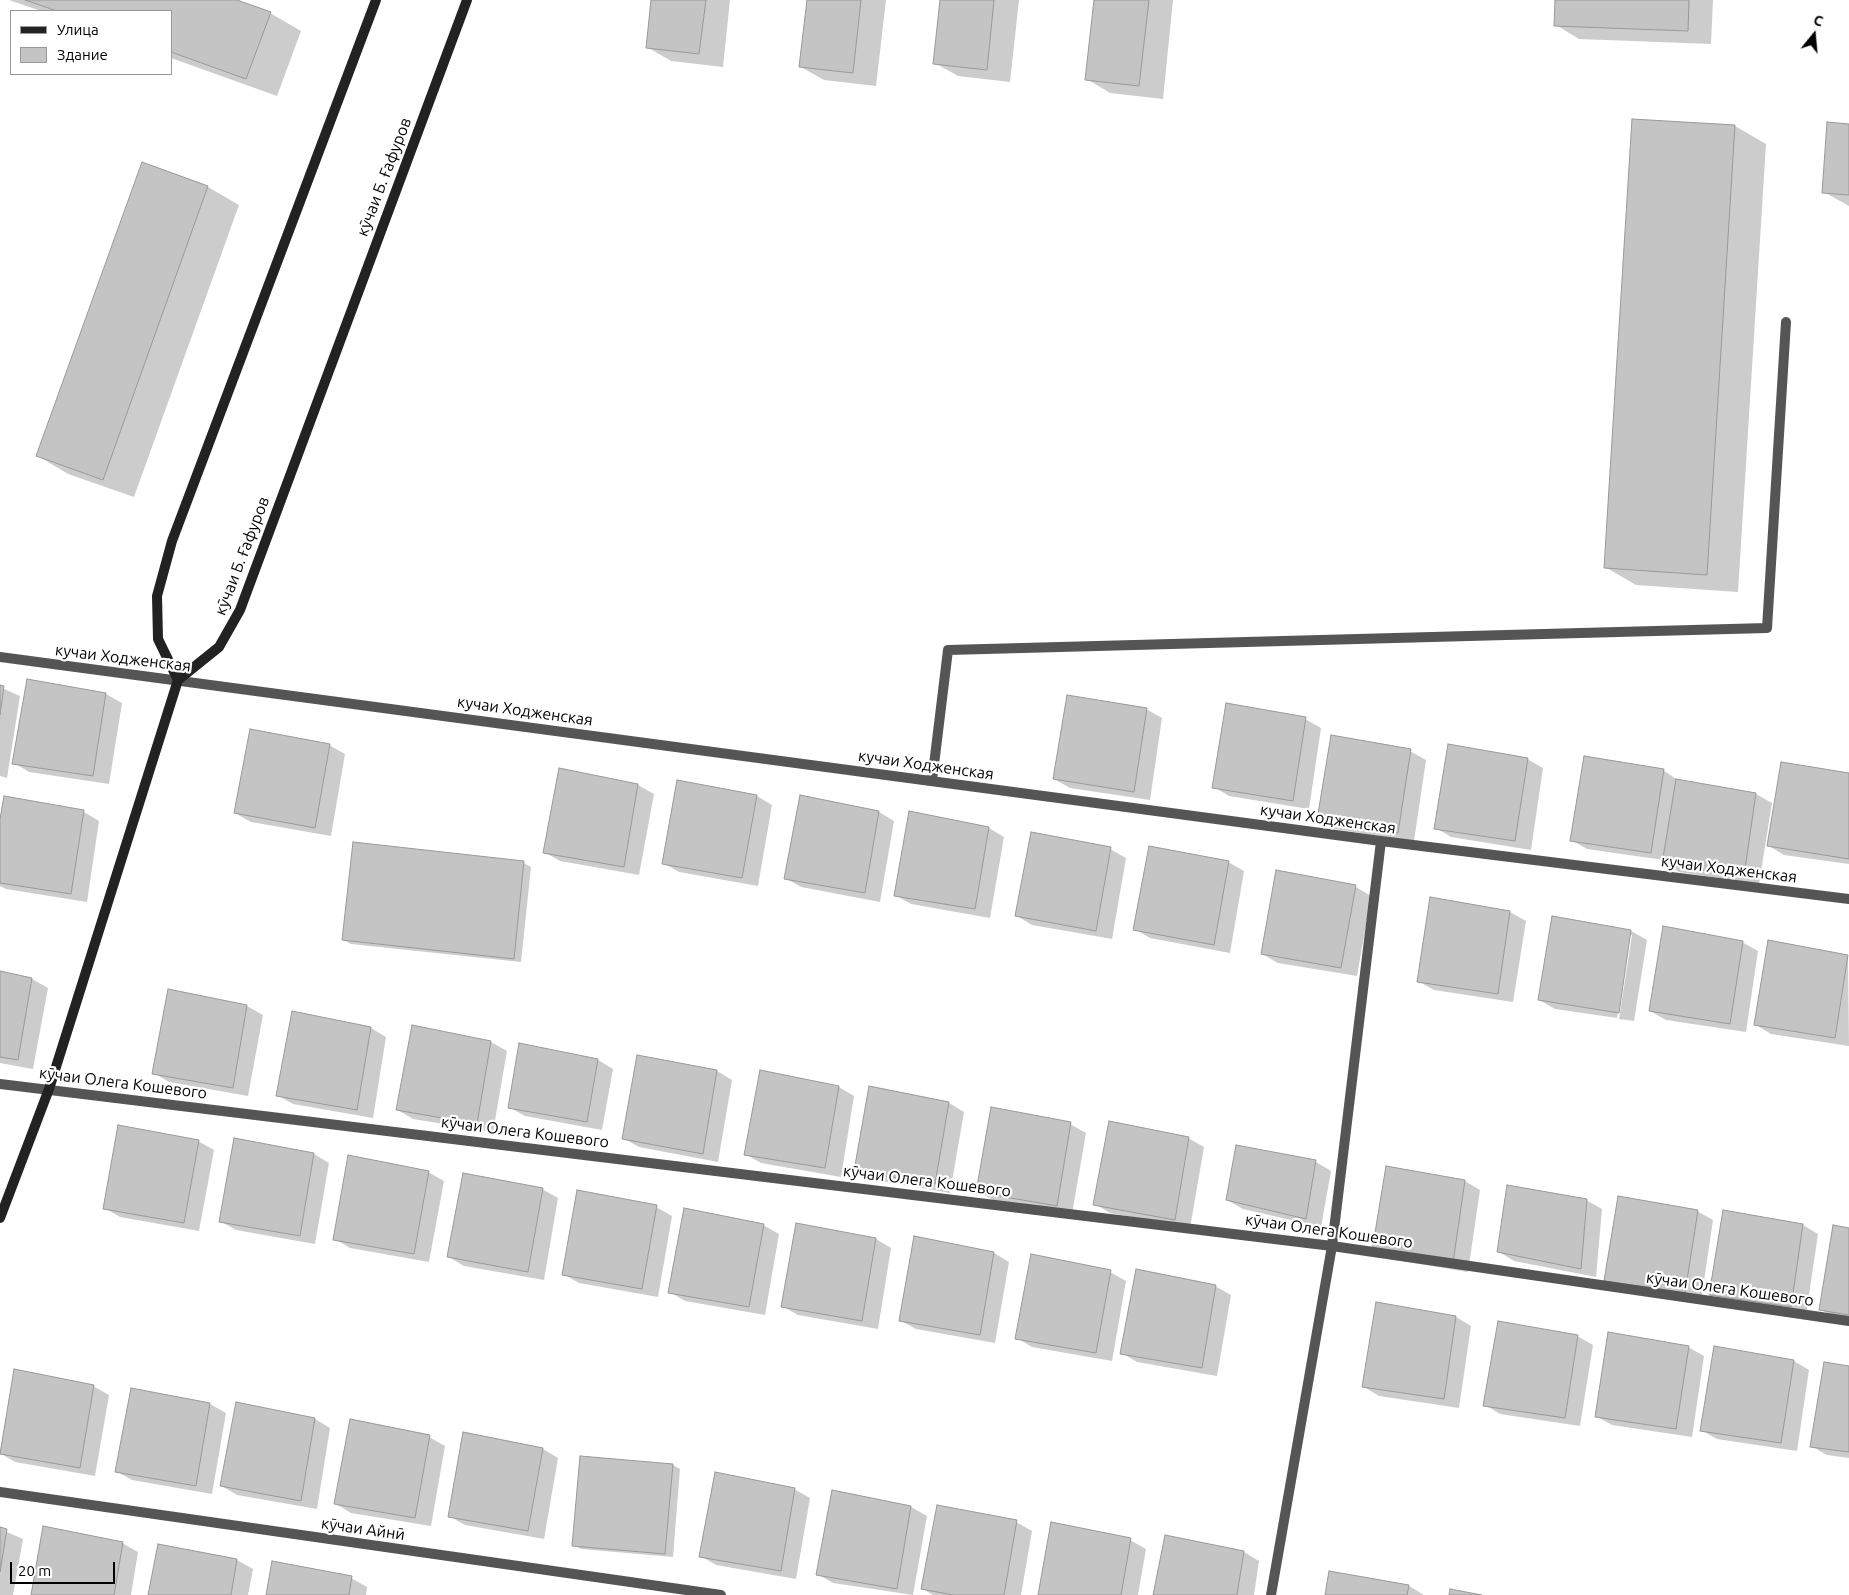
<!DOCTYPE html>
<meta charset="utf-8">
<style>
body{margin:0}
#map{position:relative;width:1849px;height:1595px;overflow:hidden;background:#fff;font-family:Ubuntu,sans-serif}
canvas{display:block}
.legend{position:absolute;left:10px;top:10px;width:162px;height:65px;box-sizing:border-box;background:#fff;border:1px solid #999;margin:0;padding:6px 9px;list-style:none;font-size:15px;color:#000}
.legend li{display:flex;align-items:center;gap:10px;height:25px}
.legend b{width:25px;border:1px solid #999}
.north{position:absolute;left:1789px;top:10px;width:50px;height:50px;-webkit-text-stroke:4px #fff;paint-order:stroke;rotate:17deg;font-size:14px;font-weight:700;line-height:20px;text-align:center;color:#000}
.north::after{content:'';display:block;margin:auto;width:18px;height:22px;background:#000;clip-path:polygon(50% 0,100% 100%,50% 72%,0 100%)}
.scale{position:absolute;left:10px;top:1562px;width:105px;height:22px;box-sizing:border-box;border:2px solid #000;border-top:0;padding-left:6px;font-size:15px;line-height:18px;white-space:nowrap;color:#000;-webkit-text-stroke:4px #fff;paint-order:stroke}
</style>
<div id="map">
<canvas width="1849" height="1595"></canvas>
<ul class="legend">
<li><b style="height:6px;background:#222"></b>Улица</li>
<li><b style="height:14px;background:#c4c4c4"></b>Здание</li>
</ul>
<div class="north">С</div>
<div class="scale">20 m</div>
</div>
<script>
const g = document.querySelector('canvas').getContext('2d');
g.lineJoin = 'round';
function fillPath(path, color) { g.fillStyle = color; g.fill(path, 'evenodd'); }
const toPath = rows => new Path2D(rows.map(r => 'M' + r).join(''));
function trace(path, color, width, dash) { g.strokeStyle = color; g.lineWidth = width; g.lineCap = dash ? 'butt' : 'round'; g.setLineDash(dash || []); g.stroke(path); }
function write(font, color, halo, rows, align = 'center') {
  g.font = font + ' Ubuntu,sans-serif'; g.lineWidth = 4.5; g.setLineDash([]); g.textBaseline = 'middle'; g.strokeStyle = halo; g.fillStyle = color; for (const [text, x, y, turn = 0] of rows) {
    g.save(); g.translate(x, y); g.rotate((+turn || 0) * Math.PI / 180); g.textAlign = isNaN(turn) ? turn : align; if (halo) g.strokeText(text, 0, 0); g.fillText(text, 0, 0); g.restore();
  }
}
fillPath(toPath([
 [9,0,234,0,270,13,301,31,277,96,171,58,171,11,41,11],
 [653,0,730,0,723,67,671,61,647,47],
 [808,0,886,0,876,86,824,80,801,67],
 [942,0,1019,0,1010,82,958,76,935,63],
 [1096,0,1173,0,1163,99,1110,93,1087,79],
 [1556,0,1713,0,1711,44,1579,39,1556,25],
 [1634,120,1735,126,1766,144,1738,592,1636,585,1605,567],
 [1849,125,1849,206,1824,192],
 [143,164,208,187,239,205,134,497,68,474,38,456],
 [28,680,106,694,122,703,109,784,29,772,14,763],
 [0,687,20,696,7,778,0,776],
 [1146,709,1162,718,1150,800,1070,788,1054,779],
 [1305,719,1321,728,1309,809,1229,796,1214,787],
 [329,745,345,754,331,836,251,822,235,813],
 [1410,751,1426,760,1414,841,1334,829,1318,820],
 [1527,759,1543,768,1531,850,1451,837,1436,828],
 [560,770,638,785,654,794,639,875,560,861,544,852],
 [1663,770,1679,781,1756,794,1772,803,1759,884,1679,872,1664,863,1664,860,1587,849,1571,840],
 [1849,774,1849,864,1784,855,1769,846],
 [757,796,772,805,758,886,679,872,663,863],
 [84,812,99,821,87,902,6,889,0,886,0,826],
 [879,812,894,821,880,902,801,887,785,878],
 [989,828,1004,837,990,918,911,904,895,895],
 [1110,849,1126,858,1112,939,1032,925,1017,916],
 [1228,862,1244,871,1230,953,1150,938,1135,929],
 [524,863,531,867,521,962,351,944,344,940],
 [1356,887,1371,896,1357,976,1278,963,1262,954],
 [1431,898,1510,912,1526,921,1513,1002,1434,990,1418,981],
 [1553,917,1631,931,1647,940,1634,1021,1619,1019,1632,935,1629,935,1617,1018,1555,1009,1539,1000],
 [1742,942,1758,951,1746,1032,1666,1020,1650,1011],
 [1848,956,1849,1046,1771,1034,1756,1025],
 [0,972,32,979,48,988,33,1069,0,1063],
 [169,991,247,1006,263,1015,248,1096,169,1082,154,1073],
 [293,1012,371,1028,386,1037,373,1118,293,1104,277,1095],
 [413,1027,491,1042,507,1051,493,1132,413,1119,398,1110],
 [520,1045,598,1060,613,1069,602,1130,525,1116,509,1107],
 [717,1071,732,1080,718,1162,639,1147,623,1138],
 [839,1087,854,1096,841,1177,761,1163,745,1154],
 [949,1103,964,1112,950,1193,871,1179,855,1170],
 [1070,1124,1086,1133,1072,1214,993,1200,977,1191],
 [1188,1138,1204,1147,1190,1228,1110,1213,1095,1204],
 [198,1141,214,1150,199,1231,120,1217,105,1208],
 [314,1154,329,1163,315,1244,236,1230,220,1221],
 [1316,1162,1331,1171,1321,1227,1243,1209,1227,1200],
 [1387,1167,1465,1181,1480,1190,1468,1272,1389,1259],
 [428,1172,444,1181,429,1262,350,1248,335,1239],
 [542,1189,558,1198,544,1280,464,1266,449,1257],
 [1586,1200,1602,1209,1596,1277,1514,1261,1498,1251],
 [656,1207,672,1216,658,1297,579,1283,563,1274],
 [1697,1211,1713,1220,1701,1301,1605,1280],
 [763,1225,779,1234,765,1315,685,1301,670,1292],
 [1803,1225,1818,1234,1806,1315,1726,1303,1711,1294],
 [1849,1229,1849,1320,1836,1318,1820,1309],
 [876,1239,891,1248,878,1329,798,1315,782,1306],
 [994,1253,1009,1262,995,1343,916,1329,900,1320],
 [1110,1272,1126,1281,1112,1361,1032,1347,1017,1338],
 [1215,1286,1231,1295,1217,1376,1137,1362,1122,1353],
 [1456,1317,1471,1326,1459,1408,1379,1396,1364,1387],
 [1577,1336,1593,1345,1580,1426,1500,1414,1485,1405],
 [1688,1347,1704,1356,1692,1437,1612,1425,1596,1416],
 [1794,1361,1809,1370,1797,1451,1717,1439,1701,1430],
 [1849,1367,1849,1458,1827,1455,1811,1446],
 [15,1370,93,1386,109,1395,95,1476,15,1462,0,1453],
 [132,1389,210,1404,226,1413,212,1494,132,1480,116,1471],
 [237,1404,315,1419,330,1428,317,1509,237,1495,222,1486],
 [429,1437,445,1446,431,1526,351,1513,336,1504],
 [543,1449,558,1458,544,1539,465,1525,449,1516],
 [673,1465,680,1469,673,1557,581,1549,574,1545],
 [794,1489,810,1498,796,1579,716,1565,701,1556],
 [833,1492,911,1507,927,1516,913,1595,833,1583,817,1574],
 [1016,1522,1032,1531,1021,1595,933,1595,923,1589],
 [0,1529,23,1539,13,1595,0,1595],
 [1130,1540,1146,1549,1138,1595,1039,1595],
 [122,1543,138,1552,131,1595,32,1595],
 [159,1545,237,1560,253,1569,248,1595,149,1595],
 [1244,1552,1259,1561,1254,1595,1155,1595],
 [351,1578,367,1587,366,1595,267,1595],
 [1409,1586,1424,1595,1326,1595]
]), '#0003');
const building = toPath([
 [25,0,237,0,271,12,246,79,171,52,171,11,57,11,25,0],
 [651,0,706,0,699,54,646,48,651,0],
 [807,0,861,0,853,73,799,67,807,0],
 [940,0,994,0,987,70,933,64,940,0],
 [1094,0,1149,0,1139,86,1085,80,1094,0],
 [1555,0,1689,0,1688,31,1554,26,1555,0],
 [1632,119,1735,125,1707,575,1604,568,1632,119],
 [1827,122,1849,124,1849,195,1822,193,1827,122],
 [142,162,208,186,103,480,36,456,142,162],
 [27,679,106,693,93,776,12,764,27,679],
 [0,685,4,686,0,715,0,685],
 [1067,695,1147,708,1134,792,1053,779,1067,695],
 [1226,703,1306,717,1293,801,1212,788,1226,703],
 [250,729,330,744,315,828,234,813,250,729],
 [1331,735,1411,749,1398,833,1317,820,1331,735],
 [1448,744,1528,758,1515,841,1434,829,1448,744],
 [1584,756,1664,769,1651,853,1570,841,1584,756],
 [1781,762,1849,773,1849,859,1767,846,1781,762],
 [559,768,638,784,624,867,543,853,559,768],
 [1676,779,1756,793,1744,876,1662,864,1676,779],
 [677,780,757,795,742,878,662,864,677,780],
 [800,795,879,811,865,893,784,879,800,795],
 [4,796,84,810,71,894,0,883,0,819,4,796],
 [909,811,989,827,975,909,894,896,909,811],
 [1031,832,1111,847,1096,931,1015,916,1031,832],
 [353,842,524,861,514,959,342,940,353,842],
 [1149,846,1229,861,1214,945,1133,930,1149,846],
 [1276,870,1356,885,1341,968,1261,954,1276,870],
 [1430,897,1510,911,1498,994,1417,982,1430,897],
 [1552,916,1631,930,1619,1013,1538,1000,1552,916],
 [1663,926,1743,941,1730,1024,1649,1011,1663,926],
 [1768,940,1848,955,1835,1038,1754,1025,1768,940],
 [0,971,32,978,18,1060,0,1057,0,971],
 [168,989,247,1005,233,1088,152,1074,168,989],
 [292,1011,371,1027,357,1110,276,1096,292,1011],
 [412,1025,491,1041,477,1124,396,1110,412,1025],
 [519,1043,598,1059,587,1122,508,1108,519,1043],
 [637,1055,717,1070,703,1154,622,1139,637,1055],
 [760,1070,839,1086,825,1168,744,1155,760,1070],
 [869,1086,949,1102,935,1184,854,1171,869,1086],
 [991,1107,1071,1122,1057,1206,976,1192,991,1107],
 [1109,1121,1189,1137,1175,1220,1093,1205,1109,1121],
 [118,1125,199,1140,184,1223,103,1209,118,1125],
 [234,1138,314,1153,300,1236,219,1222,234,1138],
 [1236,1145,1316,1160,1306,1219,1226,1200,1236,1145],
 [348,1155,429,1171,414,1254,333,1240,348,1155],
 [1386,1166,1465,1180,1453,1263,1372,1251,1386,1166],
 [463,1173,543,1188,528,1272,447,1257,463,1173],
 [1507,1185,1587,1199,1581,1269,1497,1252,1507,1185],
 [577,1190,657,1205,642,1289,562,1275,577,1190],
 [1618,1196,1698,1210,1685,1293,1604,1281,1618,1196],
 [684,1208,764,1224,749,1307,668,1293,684,1208],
 [1723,1210,1803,1224,1791,1307,1709,1295,1723,1210],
 [796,1223,876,1238,862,1321,781,1307,796,1223],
 [1833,1225,1849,1228,1849,1315,1819,1310,1833,1225],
 [914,1236,994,1252,980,1335,899,1321,914,1236],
 [1031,1254,1111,1270,1096,1353,1015,1339,1031,1254],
 [1136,1269,1216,1285,1202,1368,1120,1354,1136,1269],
 [1376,1302,1456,1316,1444,1399,1362,1387,1376,1302],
 [1498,1321,1578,1335,1565,1418,1483,1406,1498,1321],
 [1608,1332,1689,1346,1676,1429,1595,1417,1608,1332],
 [1714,1346,1794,1360,1781,1443,1700,1431,1714,1346],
 [1824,1362,1849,1366,1849,1452,1810,1447,1824,1362],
 [14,1369,94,1385,80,1468,0,1454,14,1369],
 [131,1388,210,1403,196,1486,115,1472,131,1388],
 [236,1402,315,1418,301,1501,220,1486,236,1402],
 [350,1419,430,1435,415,1518,334,1504,350,1419],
 [463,1432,543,1448,528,1531,448,1517,463,1432],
 [580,1456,673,1464,665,1554,572,1546,580,1456],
 [715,1472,795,1488,781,1571,699,1557,715,1472],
 [832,1490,911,1506,897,1589,816,1575,832,1490],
 [937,1505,1017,1520,1004,1595,953,1595,921,1589,937,1505],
 [1051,1522,1131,1538,1121,1595,1038,1595,1051,1522],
 [43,1526,123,1542,114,1595,31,1595,43,1526],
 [0,1527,7,1529,0,1572,0,1527],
 [1165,1535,1244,1551,1237,1595,1153,1595,1165,1535],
 [158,1544,237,1559,231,1595,148,1595,158,1544],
 [272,1561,352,1576,349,1595,266,1595,272,1561],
 [1329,1571,1409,1585,1407,1595,1325,1595,1329,1571],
 [1450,1589,1482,1595,1449,1595,1450,1589]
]);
fillPath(building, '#c4c4c4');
trace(building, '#999', 1);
trace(toPath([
 [0,657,1381,841,1849,899],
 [932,781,948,650,1767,628,1786,322],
 [0,1084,1332,1246,1849,1321],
 [0,1492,721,1595],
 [1271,1595,1332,1246,1381,841]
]), '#555', 10);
trace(toPath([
 [178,680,219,647,240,610,467,0],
 [178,680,158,639,157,596,172,541,376,0],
 [0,1218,49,1089,178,680]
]), '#222', 10);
write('16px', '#000', '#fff', [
 ["кӯчаи Б. Ғафуров",384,177,-69],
 ["кӯчаи Б. Ғафуров",242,556,-69],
 ["кучаи Ходженская",123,658,7],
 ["кучаи Ходженская",525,711,8],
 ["кучаи Ходженская",926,765,8],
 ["кучаи Ходженская",1328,819,8],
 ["кучаи Ходженская",1729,869,7],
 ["кӯчаи Олега Кошевого",123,1083,7],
 ["кӯчаи Олега Кошевого",525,1132,7],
 ["кӯчаи Олега Кошевого",927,1181,7],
 ["кӯчаи Олега Кошевого",1329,1231,8],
 ["кӯчаи Олега Кошевого",1730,1289,8],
 ["кӯчаи Айнӣ",363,1529,8]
]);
</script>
